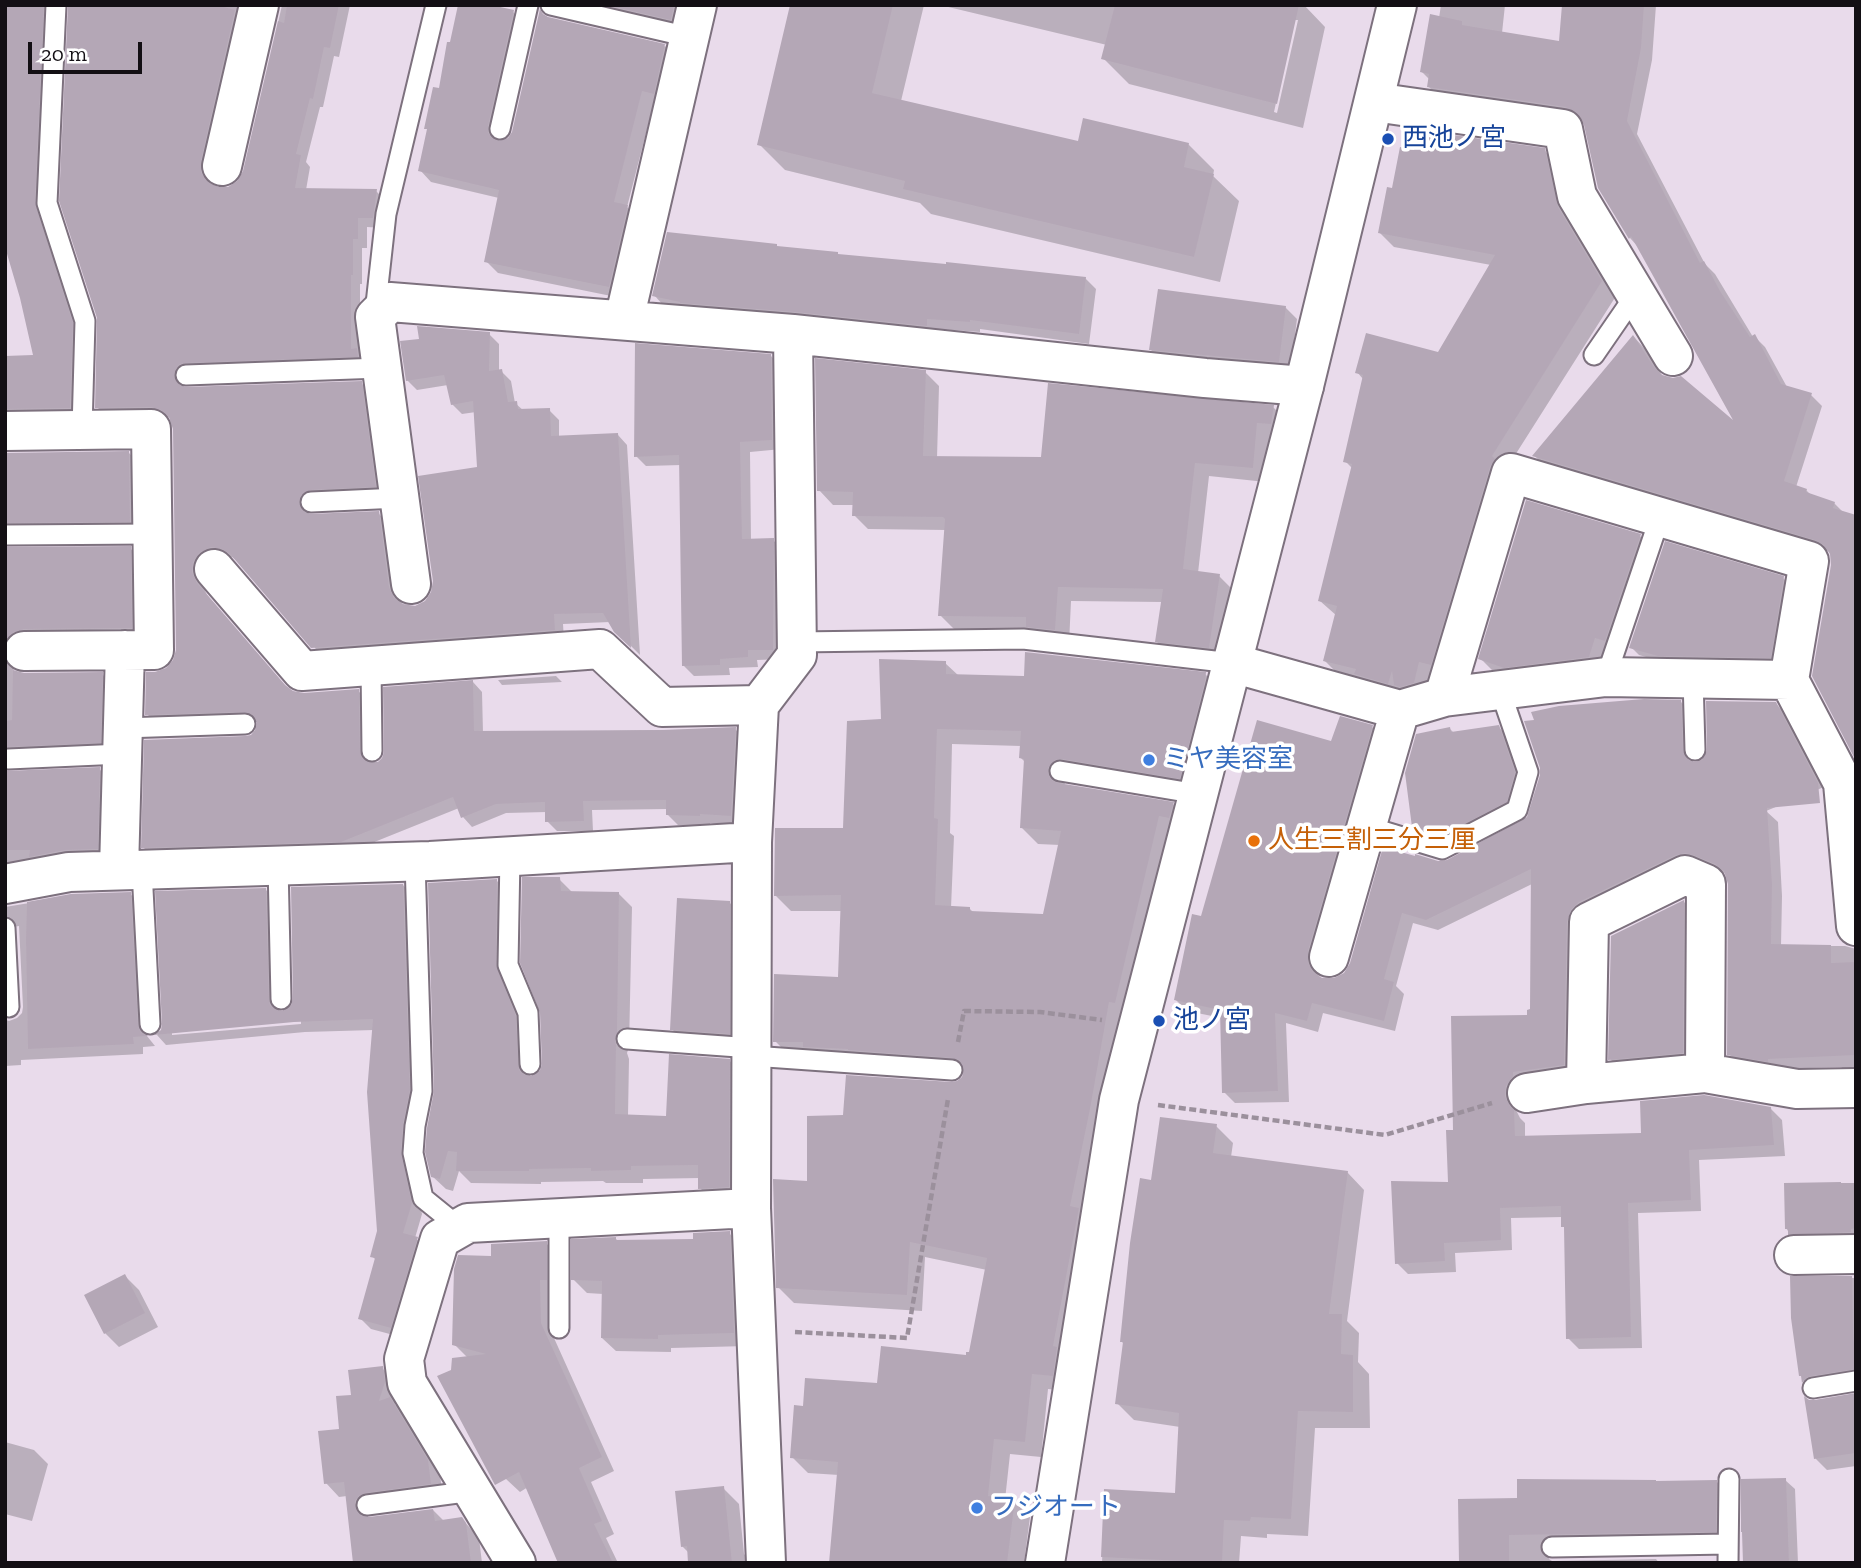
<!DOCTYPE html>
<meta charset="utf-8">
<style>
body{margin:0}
#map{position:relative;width:1861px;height:1568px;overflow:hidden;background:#e9dbeb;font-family:"Zilla Slab",serif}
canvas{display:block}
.frame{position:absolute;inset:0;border:7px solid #130f14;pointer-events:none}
.scale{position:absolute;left:28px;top:42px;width:114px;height:32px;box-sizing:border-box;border:4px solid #130f14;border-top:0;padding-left:9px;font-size:21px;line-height:24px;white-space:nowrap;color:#130f14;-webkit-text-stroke:5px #fff;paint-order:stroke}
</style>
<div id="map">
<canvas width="1861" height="1568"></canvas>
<div class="frame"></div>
<div class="scale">20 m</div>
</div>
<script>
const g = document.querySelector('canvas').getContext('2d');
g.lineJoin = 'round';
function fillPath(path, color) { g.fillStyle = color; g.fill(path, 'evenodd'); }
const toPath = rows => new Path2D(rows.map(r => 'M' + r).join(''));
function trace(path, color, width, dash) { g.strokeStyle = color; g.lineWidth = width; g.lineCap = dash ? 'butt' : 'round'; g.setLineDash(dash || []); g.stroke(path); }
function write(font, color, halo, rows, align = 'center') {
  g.font = font + ' "Zilla Slab","Noto Sans JP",serif'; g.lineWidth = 7; g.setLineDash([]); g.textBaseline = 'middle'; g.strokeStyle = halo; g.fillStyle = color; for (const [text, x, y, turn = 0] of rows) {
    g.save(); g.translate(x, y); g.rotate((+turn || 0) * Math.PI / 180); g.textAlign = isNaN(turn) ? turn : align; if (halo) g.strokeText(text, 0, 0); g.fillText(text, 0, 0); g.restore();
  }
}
fillPath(toPath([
 [43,5,54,16,44,215,82,334,80,418,5,422,5,357,36,357,19,287],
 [86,5,250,5,210,172,212,186,228,189,239,183,245,172,282,5,350,5,339,57,334,56,323,107,320,107,306,162,310,167,306,190,376,191,386,201,383,228,367,227,367,248,362,248,362,284,360,284,360,354,366,360,185,379,183,388,361,383,371,393,385,496,310,506,308,515,378,513,388,523,399,598,402,605,415,607,426,602,433,592,479,469,476,412,462,414,452,404,448,385,417,390,407,380,489,334,499,344,499,371,501,371,511,381,515,403,524,411,549,410,559,420,559,438,618,435,627,445,640,655,616,631,610,622,563,624,564,640,323,657,239,562,232,557,221,557,202,584,207,595,289,690,303,695,358,691,368,700,369,764,378,764,473,682,482,692,483,733,735,729,745,739,741,825,710,823,710,825,678,825,668,815,668,809,592,810,593,831,557,831,547,821,547,812,506,813,472,827,463,817,459,808,352,851,153,857,143,847,257,731,259,722,157,724,147,714,167,670,175,661,178,650,175,428,172,418,162,416,107,417,97,407,99,317],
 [565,5,703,5,689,37],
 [792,5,924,5,901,101,1080,143,1188,144,1214,170,1213,176,1239,201,1220,282,931,214,920,203,785,170,759,144],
 [940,5,1304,5,1325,27,1303,128,1129,84,1103,58,1107,45],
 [1294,20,1298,20,1277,113,1274,112],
 [1441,5,1505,5,1502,33,1561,43,1563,5,1656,5,1652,60,1637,134,1705,264,1715,274,1753,337,1754,336,1765,347,1787,387,1811,395,1822,406,1796,487,1806,490,1811,495,1834,503,1844,513,1856,516,1856,756,1814,676,1832,565,1831,553,1828,551,1545,467,1535,456,1634,337,1644,348,1663,377,1739,427,1640,249,1630,238,1599,187,1584,121,1579,118,1440,98,1429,87,1430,80,1422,72,1439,18],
 [513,12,525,23,499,142,510,139,665,46,676,57,665,105,654,102,627,207,639,219,621,298,498,273,486,261,499,198,431,182,420,170,440,90],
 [1544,150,1558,165,1616,296,1505,471,1428,697,1415,701,1339,675,1325,661,1337,616,1320,601,1353,469,1345,461,1363,379,1357,372,1439,354,1491,265,1394,247,1380,233,1393,190,1415,152],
 [839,255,1085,278,1096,289,1089,344,980,329,980,332,937,329,937,336,664,306,654,295],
 [1285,307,1297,319,1290,373,1162,361,1150,349],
 [771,356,781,366,782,449,750,452,751,541,773,540,783,550,783,659,757,660,758,667,729,668,730,675,694,676,684,666,681,465,646,466,636,456],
 [925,372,939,386,937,458,1043,459,1273,407,1287,421,1285,438,1271,436,1266,482,1209,476,1198,573,1219,576,1233,590,1222,661,1171,655,1156,641,1162,602,1071,601,1069,644,1032,630,954,629,940,615,946,530,868,529,854,515,854,505,833,505,819,490],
 [129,453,139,463,140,532,5,538,5,455],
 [1640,536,1652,548,1601,669,1517,679,1492,670,1480,658],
 [130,548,140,559,142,638,12,662,14,672,24,675,102,674,112,684,110,752,11,759,5,770,6,773,99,769,110,779,107,859,5,875,5,549],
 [1783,578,1791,586,1778,665,1667,663,1639,655,1631,647],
 [945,663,959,676,1026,678,1205,674,1221,690,1195,794,1071,775,1063,786,1173,804,1189,820,1068,1391,1048,1389,1041,1457,1010,1454,1005,1500,1014,1501,1030,1517,1024,1563,830,1563,839,1475,808,1473,792,1457,805,1408,967,1357,970,1354,987,1270,925,1257,922,1311,794,1303,778,1287,809,1183,845,1117,951,1084,963,1078,965,1073,866,1066,791,1057,775,1041,840,979,843,911,791,911,775,895,845,830,883,721],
 [952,744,1021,746,1021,758,1026,763,1022,828,1038,844,1060,845,1045,915,974,913,969,908,951,908,954,836,950,833],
 [556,676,562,682,502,685,498,680],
 [1681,702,1692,713,1693,763,1696,764,1775,703,1787,715,1824,787,1766,811,1778,822,1782,896,1781,946,1845,946,1856,949,1856,1069,1844,1069,1841,1067,1778,1069,1740,1065,1729,1054,1730,884,1726,874,1706,865,1591,913,1575,1076,1517,1097,1516,1110,1520,1118,1525,1123,1525,1138,1642,1135,1770,1108,1782,1120,1785,1156,1699,1160,1701,1211,1638,1213,1642,1348,1579,1349,1568,1338,1565,1228,1563,1217,1511,1218,1512,1250,1455,1253,1456,1272,1408,1274,1397,1263,1449,1184,1455,1131,1531,1011,1532,884,1438,930,1413,923,1396,986,1404,994,1395,1031,1323,1013,1318,1032,1286,1023,1289,1102,1235,1103,1224,1092,1222,1018,1187,1011,1176,1000,1202,918,1332,743,1372,727,1383,738,1319,963,1318,974,1320,979,1334,980,1345,974,1438,862,1447,862,1528,819],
 [1498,727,1505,733,1521,780,1513,808,1448,842,1420,833,1413,826,1450,729,1454,733],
 [559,879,573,893,618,893,632,907,629,1047,627,1053,629,1059,628,1116,668,1117,729,1060,742,1074,742,1200,713,1201,700,1188,700,1178,643,1179,643,1183,606,1183,603,1181,541,1182,541,1184,471,1183,459,1171,453,1191,446,1189,432,1176,497,881,510,894,508,980,528,1030,530,1078,538,1075,544,1065],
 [403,885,413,896,420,1102,411,1164,422,1214,415,1238,428,1249,401,1337,371,1329,360,1318,376,1260,372,1256,378,1232,374,1030,305,1032,166,1045,157,1035,162,1031,266,890,276,900,279,1012,282,1013,293,1007],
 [301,1020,301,1024,172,1035,172,1032],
 [130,894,141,904,147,1036,155,1046,143,1047,143,1054,21,1060,21,1065,5,1066,5,994,6,1020,9,1021,17,1018,22,1013,23,1007,19,926,8,928,5,934,5,907,72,896],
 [729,902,743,916,743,1047,686,1043,672,1029],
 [1684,902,1690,908,1689,1059,1617,1066,1610,1059],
 [1216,1126,1233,1143,1231,1157,1347,1172,1364,1190,1347,1321,1359,1333,1358,1362,1369,1374,1370,1428,1315,1428,1308,1536,1267,1534,1267,1538,1241,1536,1239,1563,1102,1563,1105,1491,1177,1495,1180,1427,1134,1420,1117,1403,1124,1344,1121,1341,1153,1182],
 [1856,1183,1856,1243,1801,1245,1790,1234,1786,1228],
 [729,1233,743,1247,747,1346,671,1348,671,1352,616,1351,602,1338,603,1294,587,1293,573,1279,616,1239,619,1242,695,1240],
 [546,1243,559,1256,553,1292,554,1338,614,1471,591,1482,614,1534,606,1538,618,1563,560,1563,528,1487,520,1492,506,1479,453,1371,468,1358,454,1344,493,1258],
 [125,1276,139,1290,158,1327,119,1347,105,1333],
 [1792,1278,1856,1278,1856,1381,1814,1392,1804,1382],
 [382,1368,395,1381,397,1396,395,1404,403,1412,440,1475,443,1497,372,1509,368,1515,368,1519,433,1510,444,1521,462,1519,479,1538,482,1563,355,1563,347,1496,339,1497,326,1483,353,1396],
 [1856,1395,1856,1466,1827,1470,1816,1459,1809,1401],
 [5,1442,34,1450,48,1464,32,1521,5,1514],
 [1743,1480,1785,1480,1795,1489,1798,1563,1743,1563],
 [1716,1481,1726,1491,1725,1541,1551,1550,1549,1559,1552,1561,1656,1559,1659,1563,1461,1563,1519,1500],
 [723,1488,739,1504,744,1554,753,1563,690,1563,689,1553,682,1546]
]), '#0003');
fillPath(toPath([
 [5,5,44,5,35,202,73,323,70,408,5,409,5,356,33,355,20,298,5,247],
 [68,5,217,5,235,10,201,161,201,172,207,181,218,187,228,187,237,181,243,171,278,21,284,23,287,5,339,5,330,48,324,47,313,99,310,98,296,154,301,155,295,188,377,189,373,218,358,218,358,239,353,239,353,275,351,275,351,349,357,348,358,357,186,363,180,364,176,369,174,376,180,385,186,387,362,381,376,487,310,490,301,496,299,503,305,512,311,514,379,511,389,587,394,598,403,604,415,606,425,601,431,592,433,581,418,476,477,467,473,401,451,405,444,375,406,381,400,341,419,339,417,326,490,332,489,371,502,369,508,402,517,401,518,409,550,408,551,436,618,433,631,648,614,632,603,613,554,614,555,630,311,648,231,555,222,549,211,547,199,553,193,562,192,572,197,583,285,685,293,691,304,693,359,689,360,751,362,758,367,762,378,762,382,758,384,752,383,687,473,680,474,731,663,730,736,727,731,816,700,814,700,816,666,815,666,800,583,801,584,821,545,822,545,802,496,804,461,818,453,797,341,842,141,848,144,740,245,736,251,735,255,730,257,723,251,714,245,712,145,715,146,672,155,672,166,668,173,660,176,650,173,429,169,417,161,410,151,407,95,408,97,318,59,201],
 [458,5,491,5,514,10,488,126,488,132,491,137,498,141,508,138,512,132,540,9,543,14,548,17,665,44,654,94,642,91,614,202,628,205,609,287,484,262,499,190,418,171,427,129,424,129,433,87,439,88,447,42,450,42],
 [606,5,674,5,671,20],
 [790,5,893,5,872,93,1078,141,1083,118,1189,143,1184,167,1214,174,1194,257,903,189,905,181,757,145],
 [1115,5,1299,5,1277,104,1101,59],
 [1562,5,1644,5,1641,48,1627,121,1700,263,1704,261,1720,291,1750,337,1755,334,1781,384,1812,393,1784,481,1807,489,1806,492,1835,502,1833,508,1856,515,1855,759,1812,676,1831,565,1830,554,1824,545,1815,540,1532,456,1633,335,1654,367,1662,375,1673,378,1681,376,1733,420,1631,236,1629,239,1598,188,1584,125,1578,114,1566,107,1427,87,1429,74,1420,72,1430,14,1462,21,1462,25,1559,41],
 [1418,130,1545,148,1558,207,1602,281,1492,456,1495,459,1490,467,1431,665,1419,662,1414,683,1400,687,1394,685,1392,671,1388,684,1354,674,1356,669,1323,661,1337,606,1318,601,1352,464,1343,462,1363,375,1355,373,1366,333,1438,352,1495,255,1378,233,1387,187,1392,188,1400,147,1414,150],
 [667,232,750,241,777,244,777,246,838,252,838,254,946,264,946,262,1086,277,1079,334,970,320,970,322,927,319,927,326,795,312,680,303,680,302,652,296],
 [1158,289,1286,306,1279,362,1149,350],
 [635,343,771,354,772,440,740,442,742,539,774,538,773,650,748,650,748,657,720,659,720,665,682,666,679,455,634,457],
 [815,358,926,370,923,456,1041,457,1048,383,1274,405,1271,424,1257,423,1253,468,1195,463,1183,569,1220,574,1209,648,1155,642,1163,589,1058,587,1055,630,1026,627,1026,617,938,616,945,519,943,517,852,516,853,492,817,491],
 [129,451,130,522,5,523,5,453],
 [1526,500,1641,534,1605,641,1595,638,1589,657,1504,668,1478,659],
 [1665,541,1784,576,1771,658,1658,656,1629,648],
 [131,546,132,628,24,629,14,632,5,640,5,547],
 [1025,652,1206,672,1205,681,1180,779,1062,759,1055,760,1048,768,1049,776,1053,781,1058,783,1174,802,1169,818,1159,816,1115,1003,1109,1002,1090,1109,1070,1206,1079,1208,1053,1346,1057,1347,1053,1376,1032,1374,1025,1442,994,1439,988,1496,1015,1499,1007,1563,829,1563,838,1462,790,1458,794,1405,803,1406,805,1378,877,1383,881,1346,966,1355,966,1352,969,1352,987,1258,910,1242,907,1295,776,1288,773,1179,807,1181,807,1116,843,1115,846,1075,951,1082,957,1081,962,1077,964,1070,959,1060,953,1058,848,1050,848,1049,803,1047,803,1042,773,1042,774,974,838,977,841,895,774,896,775,828,843,828,847,721,881,719,879,659,946,661,946,674,1024,676],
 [937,729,1021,731,1019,758,1024,759,1020,828,1061,831,1043,914,970,911,970,907,935,905,938,819,934,818],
 [13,670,24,673,103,672,101,743,5,747,5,721,12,720],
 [1644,699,1681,700,1683,751,1689,760,1695,762,1702,760,1707,750,1706,701,1776,702,1818,783,1820,803,1767,808,1772,884,1771,944,1831,945,1831,963,1856,962,1856,1055,1768,1059,1768,1062,1727,1055,1728,884,1724,871,1715,864,1693,855,1685,853,1676,855,1579,902,1571,910,1567,922,1564,1065,1513,1072,1513,1076,1506,1086,1505,1096,1510,1106,1514,1110,1515,1136,1641,1133,1640,1101,1704,1095,1771,1107,1774,1145,1689,1150,1691,1200,1628,1203,1631,1337,1566,1339,1564,1227,1561,1227,1561,1206,1500,1208,1501,1240,1444,1243,1445,1261,1395,1264,1391,1181,1448,1182,1446,1130,1453,1130,1451,1016,1527,1015,1527,1010,1530,1009,1531,869,1426,920,1402,913,1384,979,1394,982,1384,1021,1312,1003,1307,1021,1275,1013,1278,1091,1222,1093,1220,1010,1174,1000,1192,914,1201,916,1257,720,1331,741,1340,716,1373,725,1308,951,1308,962,1313,972,1322,978,1334,978,1344,973,1350,963,1383,847,1415,856,1415,854,1438,861,1447,860,1527,817,1540,775,1540,768,1524,721,1534,720,1531,712,1559,706],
 [1499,725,1515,772,1507,802,1441,836,1412,827,1405,773,1416,734,1450,727,1451,732],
 [100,767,98,849,65,850,29,857,30,850,5,850,5,771],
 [522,877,560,877,561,891,619,892,617,1033,615,1039,616,1045,615,1114,666,1116,669,1054,730,1059,729,1187,698,1189,698,1165,631,1166,631,1170,591,1171,591,1168,529,1169,529,1171,456,1171,457,1152,448,1151,440,1179,431,1177,425,1152,427,1128,434,1091,428,883,497,879,496,965,516,1016,519,1070,525,1075,531,1076,540,1070,542,1064,540,1013,520,963],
 [403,884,410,1090,403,1124,401,1152,412,1203,403,1233,418,1237,391,1328,358,1319,375,1258,370,1257,377,1231,367,1092,373,1019,294,1022,154,1035,161,1030,162,1023,155,891,266,888,269,999,270,1005,275,1009,282,1011,291,1005,293,999,291,887],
 [131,892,138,1025,140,1031,148,1036,133,1037,134,1044,28,1049,26,939,27,902,71,894],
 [677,898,730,901,730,1034,670,1030],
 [1684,900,1683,1053,1608,1060,1611,936],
 [1160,1117,1217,1124,1213,1153,1348,1171,1329,1314,1342,1314,1341,1354,1353,1355,1353,1412,1298,1411,1291,1519,1251,1517,1250,1521,1224,1520,1222,1563,1101,1557,1104,1489,1175,1493,1179,1413,1115,1404,1123,1342,1120,1342,1130,1243,1140,1178,1151,1180],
 [1841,1182,1841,1183,1856,1183,1856,1228,1851,1229,1851,1232,1788,1235,1788,1229,1785,1229,1784,1183],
 [730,1231,734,1333,658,1335,658,1339,601,1338,602,1281,571,1280,571,1239,616,1237,616,1240,693,1239,693,1233],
 [547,1241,547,1280,540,1280,541,1323,602,1457,579,1468,602,1521,594,1524,613,1563,558,1563,519,1472,495,1485,437,1376,451,1370,452,1358,486,1354,452,1345,454,1269,458,1255,491,1256,491,1244],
 [125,1274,145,1313,104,1334,84,1295],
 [1790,1276,1852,1276,1853,1331,1856,1369,1811,1376,1806,1378,1802,1383,1801,1376,1799,1376,1791,1318],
 [383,1366,385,1382,379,1401,390,1397,428,1460,431,1484,365,1493,359,1496,355,1501,357,1512,362,1516,369,1517,433,1509,435,1521,462,1517,466,1523,471,1563,353,1563,344,1482,324,1484,318,1431,339,1429,336,1396,351,1395,348,1370],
 [1856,1393,1856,1453,1814,1459,1804,1396,1809,1400,1815,1400],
 [1786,1478,1789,1563,1743,1563,1742,1532,1741,1532,1741,1479],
 [1517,1479,1656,1480,1656,1481,1717,1480,1716,1532,1509,1535,1509,1563,1459,1563,1458,1499,1517,1498],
 [724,1486,732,1563,688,1563,687,1546,681,1547,675,1491]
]), '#b4a7b6');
const service = toPath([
 [56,5,47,203,85,321,82,430],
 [551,5,689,37],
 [500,129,528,5],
 [375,313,386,214,436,5],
 [1594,355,1636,294],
 [186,375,381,368],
 [311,502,399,498],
 [5,535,153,534],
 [797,642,1023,639,1232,663],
 [371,666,372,751],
 [1606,677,1660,517],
 [1693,678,1695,750],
 [123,728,245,724],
 [8,759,122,754],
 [1060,771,1198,794],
 [1366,826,1442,849,1517,810,1528,772,1500,690],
 [510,856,508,965,528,1013,530,1064],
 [415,861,422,1091,415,1126,413,1153,423,1198,460,1228],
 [278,865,281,999],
 [142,870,150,1024],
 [5,928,9,1007],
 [627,1039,752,1048],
 [752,1056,952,1070],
 [559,1219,559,1328],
 [1813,1388,1856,1381],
 [367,1505,473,1491],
 [1552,1547,1728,1544],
 [1728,1563,1729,1479]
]);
const minor = toPath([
 [1374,102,1563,129,1577,196,1673,356],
 [222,166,259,5],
 [624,320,697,5],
 [5,431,151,429,154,650,24,651],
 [214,569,302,671,600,649,662,707,759,705],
 [411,584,375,317,390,302,793,334,1205,378,1304,386],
 [1232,663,1400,710,1444,697,1606,677,1789,680,1809,561,1511,473,1444,697],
 [1789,680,1843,783,1856,926],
 [119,870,125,650],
 [5,884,69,872,430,861,752,842],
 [1329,957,1400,710],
 [1586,1084,1589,922,1685,875,1706,884,1705,1073],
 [1527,1093,1586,1084,1705,1073,1797,1089,1856,1088],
 [1794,1255,1856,1254],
 [516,1563,407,1383,404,1359,440,1239,468,1223,751,1208],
 [766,1563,751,1208,752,842,759,705,797,655,793,334]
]);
const tertiary = toPath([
 [1045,1563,1119,1100,1304,386,1397,5]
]);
trace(service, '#7d717e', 23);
trace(minor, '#7d717e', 42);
trace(tertiary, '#7d717e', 42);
trace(toPath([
 [958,1042,964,1011,1040,1012,1102,1020],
 [1158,1105,1385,1135,1492,1103],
 [795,1332,907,1338,948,1099]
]), '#9b909c', 4.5, [7, 3.5]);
trace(service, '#fff', 19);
trace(minor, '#fff', 38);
trace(tertiary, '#fff', 38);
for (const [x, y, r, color] of [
 [1388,139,7,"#1a4fb4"],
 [1149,760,7,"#3f7fe0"],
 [1254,841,7,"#e8710a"],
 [1159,1021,7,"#1a4fb4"],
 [977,1508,7,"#3f7fe0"]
]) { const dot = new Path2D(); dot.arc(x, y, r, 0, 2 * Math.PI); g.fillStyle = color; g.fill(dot); trace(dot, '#fff', 2.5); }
write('26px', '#164399', '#fff', [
 ["西池ノ宮",1402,139],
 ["池ノ宮",1173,1021]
], 'left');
write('26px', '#366cbe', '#fff', [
 ["ミヤ美容室",1163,760],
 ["フジオート",991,1508]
], 'left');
write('26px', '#c56008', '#fff', [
 ["人生三割三分三厘",1268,841]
], 'left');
</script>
